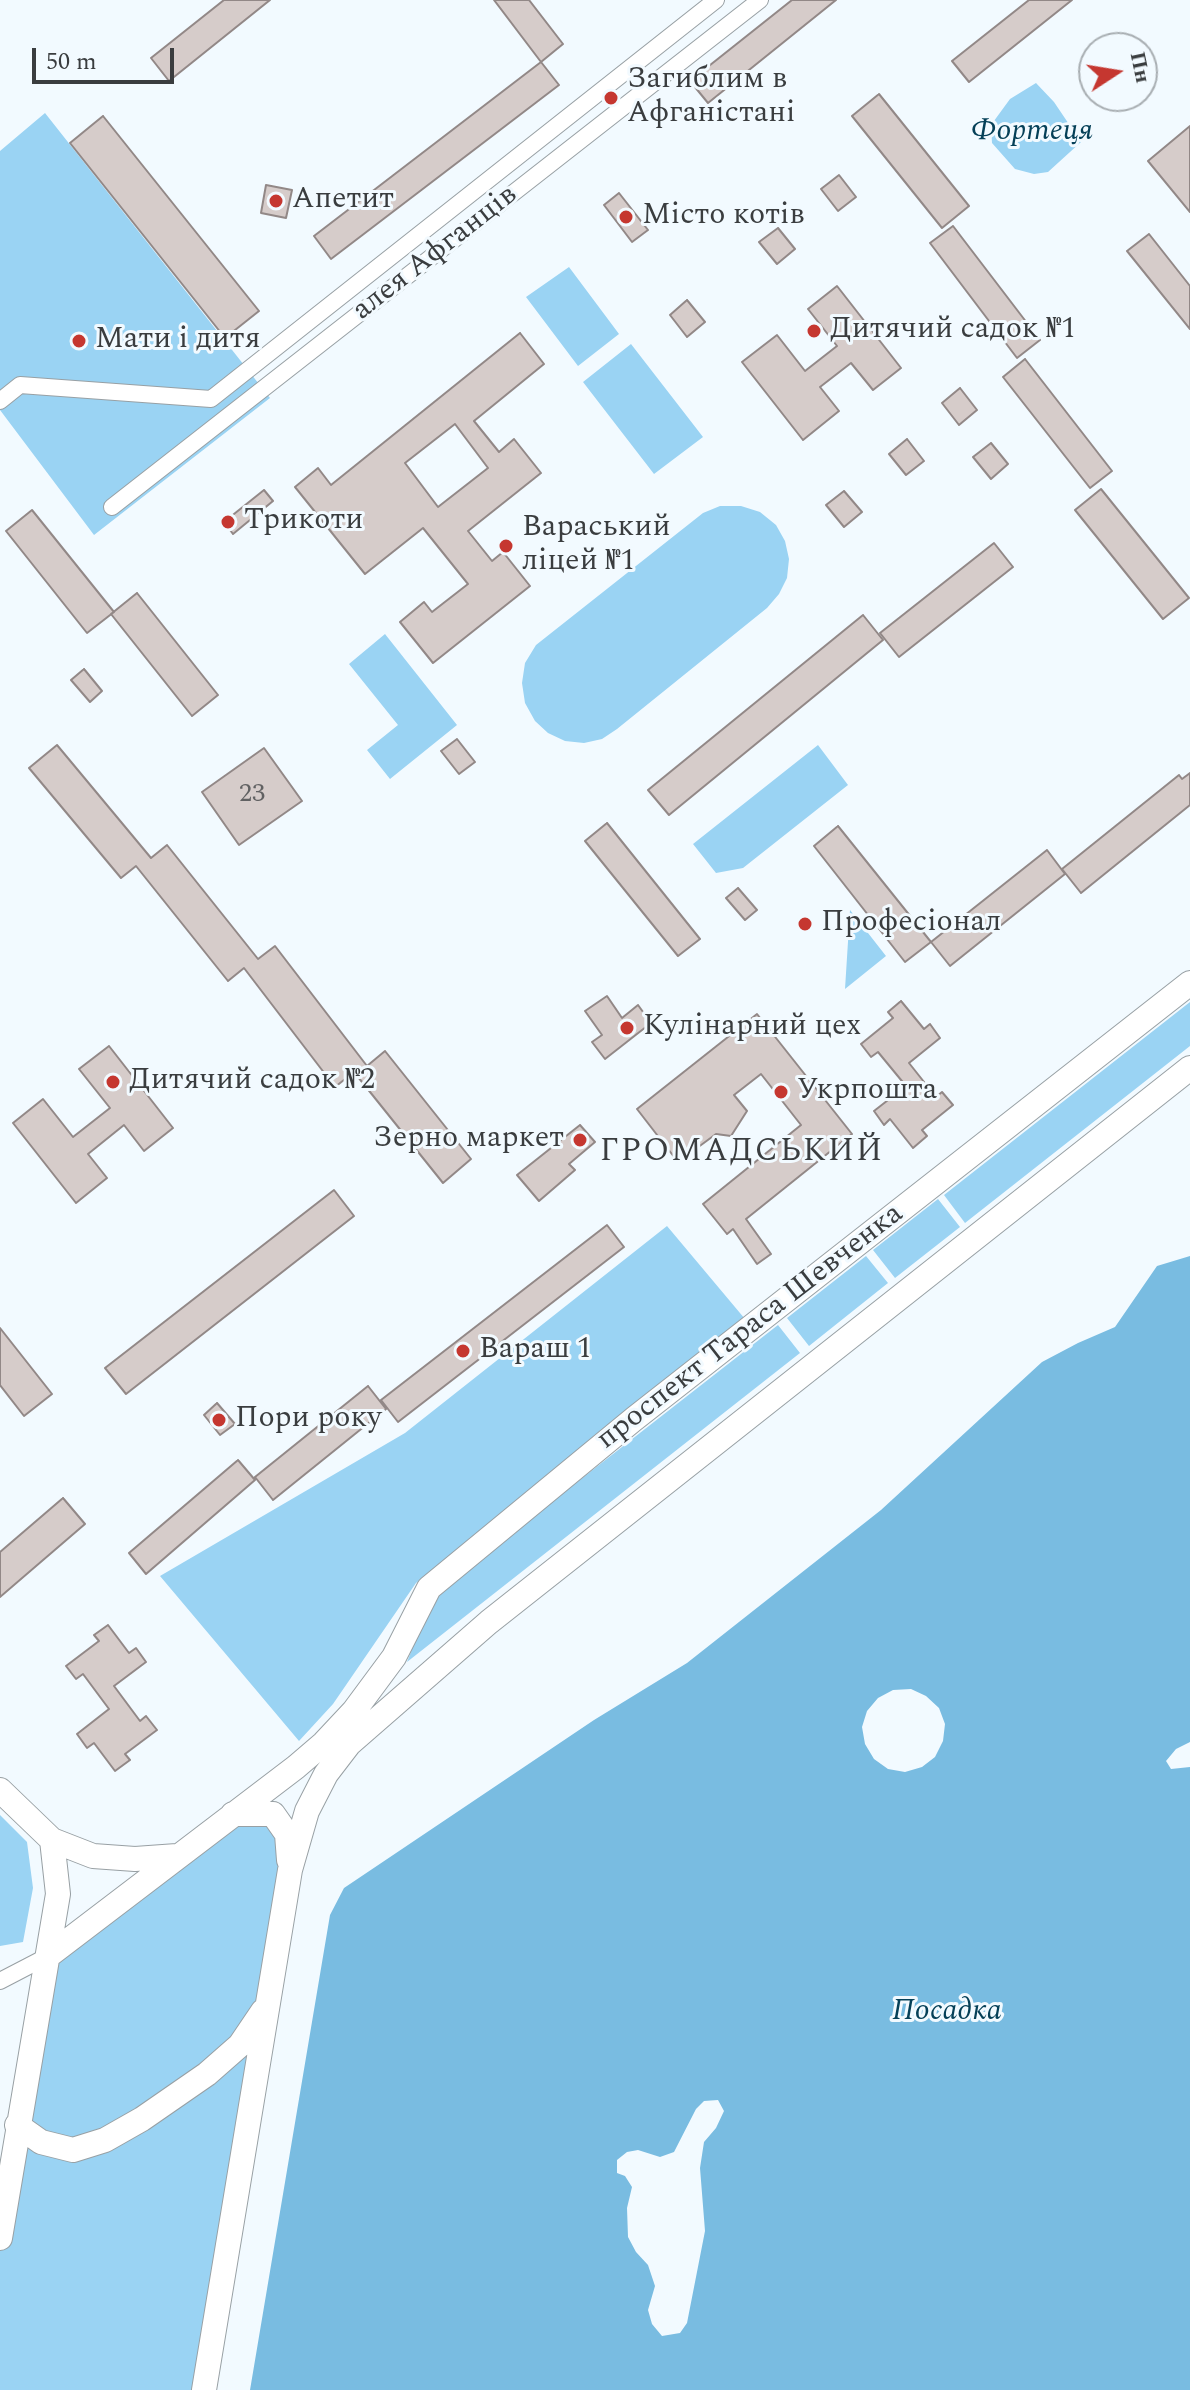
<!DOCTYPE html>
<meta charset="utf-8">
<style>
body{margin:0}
#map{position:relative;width:1190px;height:2390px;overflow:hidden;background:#f2faff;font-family:Spectral,serif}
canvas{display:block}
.north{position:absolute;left:1078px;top:32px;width:80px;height:80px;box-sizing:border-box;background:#f2faff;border:2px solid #a8aeb2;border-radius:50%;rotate:78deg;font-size:22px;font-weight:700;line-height:32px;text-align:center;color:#3a3d3f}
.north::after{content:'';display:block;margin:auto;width:28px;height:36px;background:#c53730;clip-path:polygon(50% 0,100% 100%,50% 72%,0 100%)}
.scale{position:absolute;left:32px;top:48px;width:142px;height:36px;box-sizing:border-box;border:4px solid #3a3d3f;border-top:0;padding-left:10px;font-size:24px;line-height:28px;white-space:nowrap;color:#3a3d3f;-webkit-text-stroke:6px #f2faff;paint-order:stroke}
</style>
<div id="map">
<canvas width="1190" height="2390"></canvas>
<div class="north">Пн</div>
<div class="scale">50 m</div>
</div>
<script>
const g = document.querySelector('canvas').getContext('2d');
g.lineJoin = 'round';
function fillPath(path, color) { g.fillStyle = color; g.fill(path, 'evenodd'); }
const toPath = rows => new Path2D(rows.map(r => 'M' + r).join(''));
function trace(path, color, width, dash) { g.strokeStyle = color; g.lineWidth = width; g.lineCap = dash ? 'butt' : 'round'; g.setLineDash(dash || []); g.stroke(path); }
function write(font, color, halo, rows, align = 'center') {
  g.font = font + ' Spectral,serif'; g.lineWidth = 6; g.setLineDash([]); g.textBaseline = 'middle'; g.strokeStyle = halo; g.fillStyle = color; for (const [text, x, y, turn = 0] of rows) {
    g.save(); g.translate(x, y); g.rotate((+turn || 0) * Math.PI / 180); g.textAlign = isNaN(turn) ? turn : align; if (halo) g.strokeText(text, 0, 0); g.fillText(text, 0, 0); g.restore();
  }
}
fillPath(toPath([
 [1036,83,1054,102,1081,142,1048,172,1034,174,1015,169,992,143,991,125,1010,99],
 [45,113,270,398,94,535,0,410,0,151],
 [569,267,619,334,578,366,526,297],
 [631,344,703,437,654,474,583,382],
 [720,506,741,506,760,512,776,525,785,541,789,559,787,578,779,594,767,608,617,729,602,739,584,743,565,741,548,733,535,721,525,703,522,683,525,663,536,645,703,513],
 [385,634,457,725,390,779,367,750,398,725,349,664],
 [818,745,848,785,743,868,716,873,693,844],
 [850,910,886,956,845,989],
 [1190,1002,1190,1046,965,1223,944,1195],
 [938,1199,960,1227,895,1278,873,1250],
 [667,1226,745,1319,416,1583,333,1704,299,1741,160,1576,405,1433],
 [866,1256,888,1283,809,1346,787,1318],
 [778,1325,800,1353,407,1662,424,1618,434,1598,448,1583],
 [252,1812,287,1834,204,2390,0,2390,0,2238,48,1956],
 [0,1815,27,1842,33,1888,23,1942,0,1946]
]), '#9ad3f3');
fillPath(toPath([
 [1190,1256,1190,1742,1176,1749,1166,1761,1171,1769,1190,1767,1190,2390,250,2390,330,1915,344,1888,594,1720,687,1663,881,1510,1042,1362,1078,1343,1115,1327,1157,1266],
 [911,1689,926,1696,939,1708,945,1724,943,1741,935,1757,922,1767,905,1772,888,1769,874,1759,865,1744,862,1727,867,1711,878,1698,893,1690],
 [718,2100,724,2111,716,2128,704,2142,700,2168,705,2231,687,2323,680,2333,662,2336,652,2324,648,2310,655,2286,648,2265,636,2252,628,2237,627,2208,632,2187,625,2176,617,2173,617,2160,627,2152,638,2150,660,2157,674,2152,696,2109,704,2101]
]), '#79bce1');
const building = toPath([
 [224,0,270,0,169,81,151,58,224,0],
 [494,0,529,0,563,44,541,62,494,0],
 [792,0,836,0,708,103,690,81,792,0],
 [1029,0,1072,0,969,82,952,61,1029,0],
 [541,62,559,85,331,259,314,236,541,62],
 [879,94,969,206,942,228,852,116,879,94],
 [103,116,259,311,225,338,70,143,103,116],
 [1190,126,1190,212,1148,161,1190,126],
 [839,175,856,197,838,211,821,189,839,175],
 [266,185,292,190,286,218,261,213,266,185],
 [619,193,648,230,632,242,604,205,619,193],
 [953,226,1040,340,1017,358,930,243,953,226],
 [778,228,795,249,777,264,759,242,778,228],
 [1149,234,1190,286,1190,329,1127,251,1149,234],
 [837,286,901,368,873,390,851,363,820,387,839,411,803,440,742,362,777,335,805,371,837,346,808,309,837,286],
 [687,300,705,322,687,337,670,315,687,300],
 [520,333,544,364,474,421,499,452,514,439,541,473,468,531,492,561,503,552,530,586,433,663,400,622,424,602,432,612,468,584,423,528,365,574,295,487,318,468,331,485,520,333],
 [455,424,488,468,438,507,405,463,455,424],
 [1025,359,1112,471,1090,488,1003,377,1025,359],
 [960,388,977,410,959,425,942,403,960,388],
 [907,439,924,461,906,475,889,454,907,439],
 [991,443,1008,464,991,479,973,457,991,443],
 [1101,489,1189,598,1163,619,1075,510,1101,489],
 [264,490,273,501,233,534,224,522,264,490],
 [844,491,862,512,844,527,826,505,844,491],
 [32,510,114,612,87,633,6,531,32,510],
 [994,543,1013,567,899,657,880,633,994,543],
 [137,593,218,695,192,716,111,614,137,593],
 [863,615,883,640,669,815,648,790,863,615],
 [84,669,102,691,90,702,71,680,84,669],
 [457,739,475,762,459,774,441,751,457,739],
 [57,745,151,858,167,845,258,959,275,946,367,1066,385,1051,471,1159,443,1183,354,1072,335,1087,244,968,228,981,136,866,121,878,29,768,57,745],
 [264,748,302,801,239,845,202,792,264,748],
 [1190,773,1190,805,1081,893,1062,869,1179,775,1182,779,1190,773],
 [607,823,700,939,678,956,585,841,607,823],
 [838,826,931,942,905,962,814,846,838,826],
 [1047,850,1065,874,950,966,931,942,1047,850],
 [738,888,757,910,745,920,726,898,738,888],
 [607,996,622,1018,638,1005,651,1023,605,1059,592,1042,602,1035,585,1011,607,996],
 [901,1001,924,1029,930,1024,940,1038,909,1063,936,1097,942,1092,953,1105,922,1130,927,1136,913,1148,890,1119,884,1125,874,1111,906,1086,878,1052,871,1057,861,1044,893,1018,888,1012,901,1001],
 [757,1014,852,1134,746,1219,771,1254,757,1264,733,1229,727,1234,703,1204,801,1125,761,1074,734,1095,747,1111,731,1136,716,1134,678,1162,637,1109,757,1014],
 [109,1046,173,1128,144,1151,124,1125,88,1154,107,1178,76,1203,13,1123,43,1099,73,1137,110,1108,79,1069,109,1046],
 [580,1125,595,1142,569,1164,575,1170,539,1201,517,1175,580,1125],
 [334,1190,354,1216,126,1394,105,1368,334,1190],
 [607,1225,624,1247,398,1422,381,1400,607,1225],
 [0,1328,52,1394,24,1416,0,1385,0,1328],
 [368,1386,386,1409,273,1500,255,1477,368,1386],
 [217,1403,235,1424,220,1435,204,1415,217,1403],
 [238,1460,255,1480,146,1574,129,1553,238,1460],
 [63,1498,85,1524,0,1597,0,1552,63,1498],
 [108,1625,129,1653,136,1648,146,1662,114,1686,140,1721,146,1716,157,1730,125,1754,130,1760,115,1771,94,1743,87,1748,77,1734,109,1709,83,1674,76,1679,66,1666,99,1641,94,1635,108,1625]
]);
fillPath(building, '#d6ccca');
trace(building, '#928887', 2);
const street = toPath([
 [0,401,20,385,211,399,716,0],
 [112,507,760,0],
 [0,1981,48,1956]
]);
const secondary = toPath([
 [0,1790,52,1840,93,1856,135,1859,177,1856],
 [233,1814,273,1814,287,1834,289,1860],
 [48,1956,296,1767,324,1743,354,1711,394,1657,429,1588,634,1419,1190,983],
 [17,2125,41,2142,73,2150,105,2140,142,2119,207,2074,240,2045,263,2011],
 [0,2238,58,1894,52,1840],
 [204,2390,290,1870,307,1811,326,1774,349,1744,489,1622,1190,1068]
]);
trace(street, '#98a0a4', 18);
trace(secondary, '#98a0a4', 26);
trace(street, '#fff', 16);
trace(secondary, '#fff', 24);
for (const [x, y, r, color] of [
 [611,98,8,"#c53730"],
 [276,201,8,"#c53730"],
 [626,217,8,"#c53730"],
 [814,331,8,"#c53730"],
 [79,341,8,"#c53730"],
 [228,522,8,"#c53730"],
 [506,546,8,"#c53730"],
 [805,924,8,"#c53730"],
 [627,1028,8,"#c53730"],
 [113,1082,8,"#c53730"],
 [781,1092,8,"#c53730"],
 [580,1140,8,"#c53730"],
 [463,1351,8,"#c53730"],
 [219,1420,8,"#c53730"]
]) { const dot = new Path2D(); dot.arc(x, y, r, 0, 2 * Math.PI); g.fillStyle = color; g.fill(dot); trace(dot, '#f2faff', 3); }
write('26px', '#616162', null, [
 ["23",252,796]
]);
write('30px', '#3a3d3f', '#f2faff', [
 ["Загиблим в",627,81],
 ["Афганістані",627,115],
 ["Апетит",292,201],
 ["Місто котів",642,217],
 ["Дитячий садок №1",830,331],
 ["Мати і дитя",95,341],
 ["Трикоти",244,522],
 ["Вараський",522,529],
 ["ліцей №1",522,563],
 ["Професіонал",821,924],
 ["Кулінарний цех",643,1028],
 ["Дитячий садок №2",129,1082],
 ["Укрпошта",797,1092],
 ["Зерно маркет",564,1140,"right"],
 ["Вараш 1",479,1351],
 ["Пори року",235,1420]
], 'left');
write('italic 30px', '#054058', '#f2faff', [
 ["Фортеця",1032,133],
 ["Посадка",947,2013]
]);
write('30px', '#3a3d3f', '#f2faff', [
 ["алея Афганців",436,254,-38],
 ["проспект Тараса Шевченка",751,1328,-38]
]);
g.letterSpacing = '2px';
write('32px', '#3a3d3f', '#f2faff', [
 ["ГРОМАДСЬКИЙ",742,1154]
]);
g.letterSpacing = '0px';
</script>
